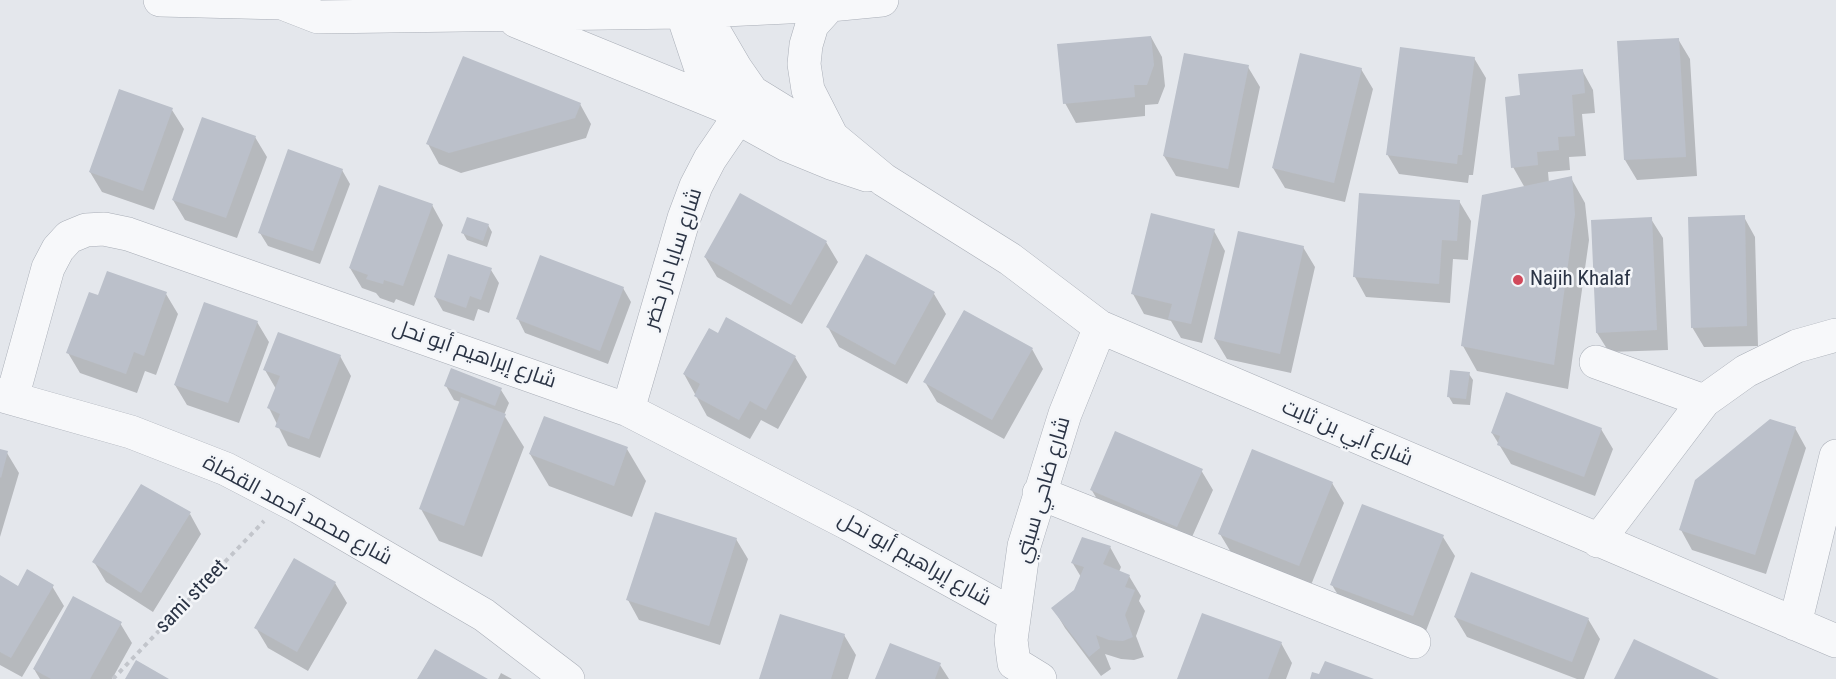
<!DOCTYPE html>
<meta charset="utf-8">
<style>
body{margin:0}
canvas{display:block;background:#e4e7ec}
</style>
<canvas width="1836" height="679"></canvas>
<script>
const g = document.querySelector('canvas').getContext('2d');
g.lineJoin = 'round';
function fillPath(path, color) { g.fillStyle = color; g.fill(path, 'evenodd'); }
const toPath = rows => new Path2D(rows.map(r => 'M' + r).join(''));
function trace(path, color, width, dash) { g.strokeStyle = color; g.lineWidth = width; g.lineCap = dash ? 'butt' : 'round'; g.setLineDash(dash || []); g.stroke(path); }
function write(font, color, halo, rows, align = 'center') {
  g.font = font + ' "Roboto Condensed",Cairo,sans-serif'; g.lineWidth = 5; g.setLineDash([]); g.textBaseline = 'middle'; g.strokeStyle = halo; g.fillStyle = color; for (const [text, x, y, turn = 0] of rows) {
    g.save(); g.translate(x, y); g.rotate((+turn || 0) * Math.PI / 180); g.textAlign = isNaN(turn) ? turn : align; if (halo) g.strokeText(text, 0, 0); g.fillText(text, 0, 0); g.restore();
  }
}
fillPath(toPath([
 [1151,37,1162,57,1165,86,1158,104,1145,105,1145,116,1076,123,1065,103],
 [1678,39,1690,59,1697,176,1637,180,1625,160],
 [1474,58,1486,78,1473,175,1469,175,1468,183,1399,174,1387,154],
 [1248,67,1260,87,1239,188,1176,176,1164,156],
 [1361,69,1373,89,1345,202,1285,188,1273,168],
 [1582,70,1593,90,1595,113,1582,114,1586,156,1569,157,1570,170,1548,172,1549,183,1571,178,1585,203,1589,240,1568,389,1477,371,1463,346,1525,188,1513,167,1521,97],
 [580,104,591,124,586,138,461,173,439,164,428,144],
 [172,110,184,129,154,210,102,192,90,172],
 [255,137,267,157,237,238,185,220,173,200],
 [342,170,350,184,320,264,268,246,260,233],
 [1459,201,1471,221,1468,260,1453,259,1450,303,1366,297,1355,277],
 [432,205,443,225,414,306,396,299,394,303,380,298,376,293,362,288,350,268],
 [1744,217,1755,237,1758,346,1704,347,1692,327],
 [1651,219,1663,238,1668,350,1609,352,1597,333],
 [488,225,492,232,487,247,467,240,463,233],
 [1214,231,1225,251,1202,343,1181,338,1171,321,1144,314,1133,294],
 [826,242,838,262,802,324,717,277,705,257],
 [1303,247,1315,267,1291,373,1227,359,1215,339],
 [867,256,934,294,946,314,907,384,839,347,828,327],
 [491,270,499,283,489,313,478,309,474,321,443,311,435,297],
 [623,288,631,302,608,364,525,333,518,319],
 [166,294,178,314,156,375,145,371,137,393,80,373,68,353,99,297],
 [257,322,269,342,239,423,187,405,175,385],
 [718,335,795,357,807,377,778,429,761,420,750,439,707,416,684,374],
 [1032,349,1043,369,1004,439,937,402,925,382],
 [340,356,351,376,320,458,288,446,269,408,276,389,265,370],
 [1469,374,1473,380,1470,405,1453,404,1449,397],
 [446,386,501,390,509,403,504,415,524,447,482,557,439,541,421,509,461,402,454,400],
 [1795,428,1806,448,1766,574,1692,550,1681,530],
 [1601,429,1613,449,1595,496,1511,464,1492,433],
 [627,449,646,481,632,517,549,486,530,454],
 [0,451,7,453,19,473,0,537],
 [1201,470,1213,490,1188,546,1103,509,1091,489],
 [1332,483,1344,503,1311,585,1232,554,1220,534],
 [190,514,201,534,153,612,106,582,94,562],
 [1443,537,1455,556,1424,636,1344,605,1332,585],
 [736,539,748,559,720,645,639,620,628,600],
 [1110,547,1121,567,1119,572,1129,576,1141,596,1139,601,1145,611,1136,636,1144,657,1134,660,1121,659,1105,654,1111,669,1101,676,1065,628,1053,608,1076,591,1081,577,1072,562],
 [0,577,18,588,52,586,64,606,22,677,0,665],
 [335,583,347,603,308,671,268,648,256,628],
 [1455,617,1588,619,1600,639,1584,679,1577,679,1467,637],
 [120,623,132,643,112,679,40,679,34,669],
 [844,635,856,655,848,679,761,679],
 [1281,643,1292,663,1286,679,1179,679],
 [940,665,949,679,877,679],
 [501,673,512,679,498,679]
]), '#0003');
fillPath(toPath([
 [1151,36,1154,65,1147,85,1134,85,1135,97,1063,104,1057,44],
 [1679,38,1686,157,1624,160,1617,41],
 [1400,47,1475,57,1462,155,1458,155,1457,164,1386,155],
 [1184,53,1249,65,1228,169,1163,156],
 [1300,53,1362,68,1334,183,1272,168],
 [463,56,581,103,575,118,449,153,426,144],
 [1583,69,1585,93,1572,95,1575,136,1558,137,1559,150,1537,152,1538,165,1511,168,1505,97,1520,95,1518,74],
 [119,89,173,108,143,191,89,172],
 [202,117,256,136,226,218,172,200],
 [288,149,343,169,313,251,258,233],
 [1572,176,1575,214,1554,365,1461,346,1482,195],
 [379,185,433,204,403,286,384,280,383,284,366,279,368,275,349,268],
 [740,193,827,241,791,305,704,257],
 [1359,193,1460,200,1457,241,1442,240,1439,284,1353,277],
 [1151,213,1215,229,1191,324,1168,319,1172,304,1131,294],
 [1745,215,1747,326,1691,328,1688,217],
 [467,217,489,224,483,241,461,233],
 [1652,217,1657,330,1596,333,1591,220],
 [1238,231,1304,246,1280,354,1214,339],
 [448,254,492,268,481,300,470,296,466,308,434,297],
 [866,254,935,292,895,365,826,327],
 [540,255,624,287,600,351,516,319],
 [107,271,167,292,144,356,134,352,126,374,66,353,89,292,98,295],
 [204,302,258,321,228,403,174,385],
 [964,310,1033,348,992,420,923,382],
 [726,317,796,356,766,410,750,401,739,420,694,396,700,384,683,374,709,328,718,333],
 [278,332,341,355,309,439,275,427,280,414,267,408,280,376,263,370],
 [451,368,502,388,495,406,444,386],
 [1450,370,1470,372,1466,399,1447,397],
 [1506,392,1602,428,1584,477,1497,445,1500,436,1491,433],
 [461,397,506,414,464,526,419,509],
 [544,416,628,447,614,486,529,454],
 [1770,419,1796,427,1755,555,1679,530,1695,480],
 [1115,431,1203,469,1177,527,1090,490],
 [0,449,8,451,1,478,0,477],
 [1252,449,1333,482,1299,566,1218,534],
 [141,484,191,512,141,593,92,562],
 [1362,504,1444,535,1413,616,1330,585],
 [655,512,737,538,709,626,626,600],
 [1082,537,1111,546,1103,564,1130,575,1125,587,1135,590,1125,615,1133,637,1123,641,1109,640,1096,635,1100,648,1089,657,1051,608,1074,590,1084,567,1071,563],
 [294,558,336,582,297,652,254,628],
 [27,569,54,585,11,658,0,652,0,575,18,586],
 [1471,572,1589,618,1572,662,1454,617],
 [73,596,122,622,90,679,51,679,33,669],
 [1202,613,1282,642,1268,679,1177,679],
 [780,614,845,634,831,679,759,679],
 [1634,639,1719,679,1614,679],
 [890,643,941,663,935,679,875,679],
 [435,649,488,679,417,679],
 [136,660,169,679,125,679],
 [1325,661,1374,679,1310,679,1312,672,1319,674]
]), '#bbc0ca');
const minor = toPath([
 [160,0,282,3,318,17,682,12,830,5,882,0],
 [680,0,682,12,701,69,710,87,724,106,738,118,787,145,831,163,867,175],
 [707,0,708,11,715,33,736,69,752,92,804,124,832,137,884,180,1010,259,1100,327,1836,641],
 [830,5,812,25,806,45,804,64,808,90,832,137],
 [516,21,724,106],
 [1596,362,1704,401],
 [0,395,131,432,226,469,299,507,484,615,568,679],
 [12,398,48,268,58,249,69,237,86,230,104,229,128,234,162,246,628,410,849,524,1014,615],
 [628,410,684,218,696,186,710,159,738,118],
 [1039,493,1414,642],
 [1598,541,1704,401,1746,371,1797,346,1836,335],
 [1795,624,1836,456],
 [1040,679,1014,663,1011,640,1024,546,1065,414,1100,327]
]);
trace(minor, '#a9aeb7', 34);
trace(toPath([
 [113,679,264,521]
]), '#c2c5cb', 4, [4.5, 4.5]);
trace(minor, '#f7f8fa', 33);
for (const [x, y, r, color] of [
 [1518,280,6,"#d1495b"]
]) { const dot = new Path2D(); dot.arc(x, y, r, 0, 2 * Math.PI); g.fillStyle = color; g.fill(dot); trace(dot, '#f4f6f9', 2); }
write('21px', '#2b3445', '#f4f6f9', [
 ["شارع سابا دار خضر",674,259,-72],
 ["شارع إبراهيم أبو نحل",474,355,19],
 ["شارع أبي بن ثابت",1347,434,23],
 ["شارع ضاحي سبتي",1044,490,-74],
 ["شارع محمد أحمد القضاة",297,511,28],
 ["شارع إبراهيم أبو نحل",914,560,29],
 ["sami street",192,597,-46]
]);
write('21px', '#2b3445', '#f4f6f9', [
 ["Najih Khalaf",1530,280]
], 'left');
</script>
